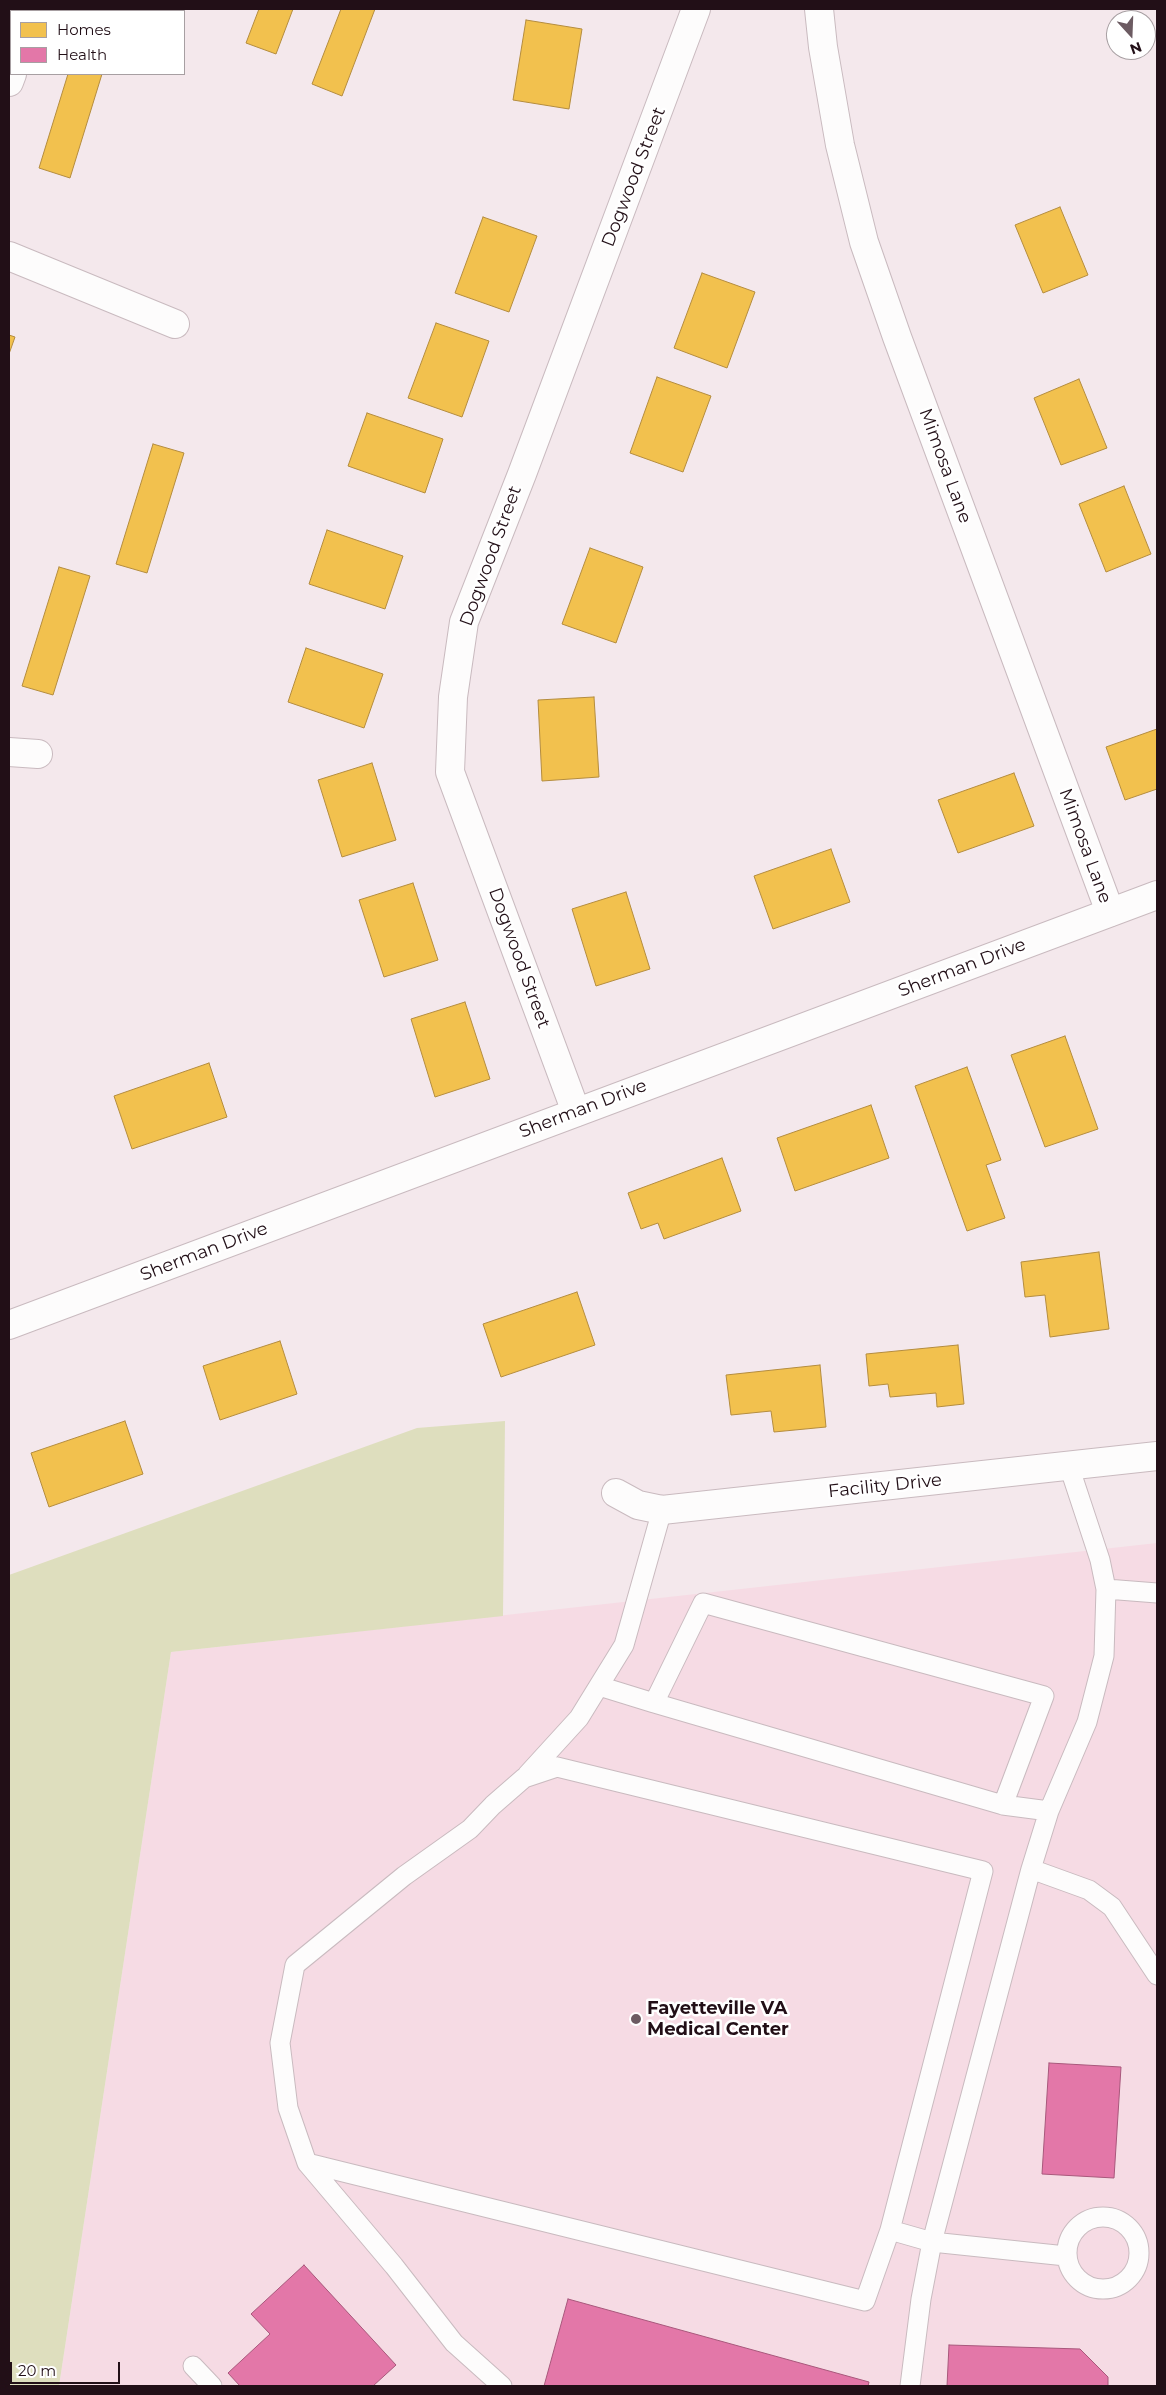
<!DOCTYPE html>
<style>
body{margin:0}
#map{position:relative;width:1166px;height:2395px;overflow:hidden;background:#f4e8ec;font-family:Montserrat,sans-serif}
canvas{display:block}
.frame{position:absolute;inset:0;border:10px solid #220f17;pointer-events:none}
.legend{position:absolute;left:10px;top:10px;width:175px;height:65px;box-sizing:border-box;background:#fff;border:1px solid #a79fa2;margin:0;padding:6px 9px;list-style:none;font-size:15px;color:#220f17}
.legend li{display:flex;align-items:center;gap:10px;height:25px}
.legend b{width:25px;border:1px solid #a79fa2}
.north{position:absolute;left:1106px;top:10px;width:50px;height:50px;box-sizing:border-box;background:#fff;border:1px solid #a79fa2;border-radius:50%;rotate:160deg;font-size:14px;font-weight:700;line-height:20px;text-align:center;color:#220f17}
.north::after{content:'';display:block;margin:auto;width:18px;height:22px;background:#6c5b62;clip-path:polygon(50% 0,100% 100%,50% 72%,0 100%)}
.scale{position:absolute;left:10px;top:2362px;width:110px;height:22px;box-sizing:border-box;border:2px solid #220f17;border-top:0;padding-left:6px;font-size:15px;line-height:18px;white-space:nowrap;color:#220f17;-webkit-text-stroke:4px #fff;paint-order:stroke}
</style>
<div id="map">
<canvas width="1166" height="2395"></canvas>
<div class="frame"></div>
<ul class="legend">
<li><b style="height:14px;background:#f2c14e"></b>Homes</li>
<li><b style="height:14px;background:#e377a8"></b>Health</li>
</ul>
<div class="north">N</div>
<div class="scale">20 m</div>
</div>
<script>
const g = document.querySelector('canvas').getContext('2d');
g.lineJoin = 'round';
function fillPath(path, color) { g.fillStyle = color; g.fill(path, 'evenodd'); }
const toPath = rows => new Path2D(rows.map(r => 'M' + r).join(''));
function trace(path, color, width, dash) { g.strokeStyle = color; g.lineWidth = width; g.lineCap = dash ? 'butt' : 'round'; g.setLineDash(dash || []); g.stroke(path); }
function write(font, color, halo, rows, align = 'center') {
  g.font = font + ' Montserrat,sans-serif'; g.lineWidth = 5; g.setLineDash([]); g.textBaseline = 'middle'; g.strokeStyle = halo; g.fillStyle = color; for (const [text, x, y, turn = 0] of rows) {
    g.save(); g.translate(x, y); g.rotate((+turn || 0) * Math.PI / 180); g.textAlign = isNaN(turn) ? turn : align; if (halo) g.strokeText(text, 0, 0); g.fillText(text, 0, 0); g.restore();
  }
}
fillPath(toPath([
 [1157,1543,1157,2386,59,2386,171,1652]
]), '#f6dbe4');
fillPath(toPath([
 [505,1421,503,1616,171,1652,59,2386,9,2386,9,1575,417,1428]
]), '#dedebe');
const homes = toPath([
 [259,9,293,9,276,54,246,43,259,9],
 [341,9,375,9,342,96,312,84,341,9],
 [526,20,582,29,569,109,513,100,526,20],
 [68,74,102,74,70,178,39,168,68,74],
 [1060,207,1088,275,1043,293,1015,225,1060,207],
 [483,217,537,236,509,312,455,293,483,217],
 [702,273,755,292,727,368,674,348,702,273],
 [436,323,489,341,462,417,408,398,436,323],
 [9,335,15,337,9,354,9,335],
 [657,377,711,396,683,472,630,453,657,377],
 [1079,379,1107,448,1061,465,1034,398,1079,379],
 [367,413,443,439,425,493,348,466,367,413],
 [153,444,184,453,147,573,116,564,153,444],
 [1124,486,1151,554,1106,572,1079,504,1124,486],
 [327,530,403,556,385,609,309,584,327,530],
 [590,548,643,567,616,643,562,624,590,548],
 [59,567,90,576,53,695,22,686,59,567],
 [306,648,383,674,364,728,288,702,306,648],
 [594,697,599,777,542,781,538,700,594,697],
 [1157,729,1157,789,1125,800,1106,747,1157,729],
 [372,763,396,840,342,857,318,780,372,763],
 [1014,773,1034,826,958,853,938,800,1014,773],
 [831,849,850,902,773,929,754,876,831,849],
 [413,883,438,960,384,977,359,900,413,883],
 [626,892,650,969,596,986,572,909,626,892],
 [465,1002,490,1079,435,1097,411,1019,465,1002],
 [1065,1036,1098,1129,1045,1147,1011,1055,1065,1036],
 [209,1063,227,1117,132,1149,114,1096,209,1063],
 [967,1067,1001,1160,986,1165,1005,1218,967,1231,915,1086,967,1067],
 [871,1105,889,1158,795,1191,777,1138,871,1105],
 [722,1158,741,1211,664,1239,658,1223,641,1229,628,1193,722,1158],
 [1099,1252,1109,1329,1050,1337,1045,1295,1025,1297,1021,1262,1099,1252],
 [577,1292,595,1345,501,1377,483,1324,577,1292],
 [280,1341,297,1394,220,1420,203,1366,280,1341],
 [958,1345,964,1404,937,1407,936,1393,890,1397,888,1384,869,1386,866,1354,958,1345],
 [820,1365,826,1427,774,1432,771,1411,731,1415,726,1375,820,1365],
 [125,1421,143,1474,49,1507,31,1453,125,1421]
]);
fillPath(homes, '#f2c14e');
trace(homes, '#b48c3e', 1);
const health = toPath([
 [1049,2063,1121,2067,1114,2178,1042,2174,1049,2063],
 [304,2265,396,2365,373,2386,240,2386,228,2373,270,2334,251,2314,304,2265],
 [568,2299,869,2382,868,2386,544,2386,568,2299],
 [949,2345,1080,2349,1108,2377,1108,2386,947,2386,949,2345]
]);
fillPath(health, '#e377a8');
trace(health, '#a9587c', 1);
const service = toPath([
 [1069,1466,1100,1560,1106,1589,1104,1656,1087,1722,1049,1811,1031,1869,1089,1890,1112,1907,1157,1975],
 [1106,1589,1157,1593],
 [599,1686,654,1703],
 [557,1767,983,1871,890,2230,865,2301,307,2163,288,2108,280,2043,295,1965,404,1876,470,1829,493,1805,524,1778,557,1767],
 [527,1775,579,1718,624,1645,662,1510],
 [1003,1805,1044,1696,703,1603,654,1703,1003,1805,1049,1811],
 [307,2163,394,2266,454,2343,502,2386],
 '1067 2253a36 36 0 1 1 72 0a36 36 0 1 1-72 0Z',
 [890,2230,932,2242,1066,2256],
 [193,2366,212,2386],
 [910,2386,921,2299,932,2242,1031,1869]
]);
const minor = toPath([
 [819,9,823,47,840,145,864,242,897,337,1110,912],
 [36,11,37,9],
 [9,82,12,74],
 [9,256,175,324],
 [9,752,38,754],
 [576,1112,450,772,453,697,464,622,522,474,696,9],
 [616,1493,638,1505,662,1510,1157,1456]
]);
const tertiary = toPath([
 [9,1325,1157,895]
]);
trace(service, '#c9babf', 21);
trace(minor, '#c9babf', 30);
trace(tertiary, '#c9babf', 30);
trace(service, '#fdfcfc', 19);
trace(minor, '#fdfcfc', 28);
trace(tertiary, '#fdfcfc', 28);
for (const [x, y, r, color] of [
 [636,2019,6,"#6c5b62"]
]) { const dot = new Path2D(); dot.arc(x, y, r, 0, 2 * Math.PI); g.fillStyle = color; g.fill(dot); trace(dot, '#fff', 2); }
write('18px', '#220f17', '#fff', [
 ["Dogwood Street",634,177,-69],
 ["Mimosa Lane",945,466,70],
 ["Dogwood Street",491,556,-70],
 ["Mimosa Lane",1085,846,70],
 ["Dogwood Street",519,958,70],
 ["Sherman Drive",962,968,-21],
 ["Sherman Drive",583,1109,-21],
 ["Sherman Drive",204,1252,-21],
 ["Facility Drive",885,1486,-6]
]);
write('bold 18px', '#220f17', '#fff', [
 ["Fayetteville VA",647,2009],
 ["Medical Center",647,2030]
], 'left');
</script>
